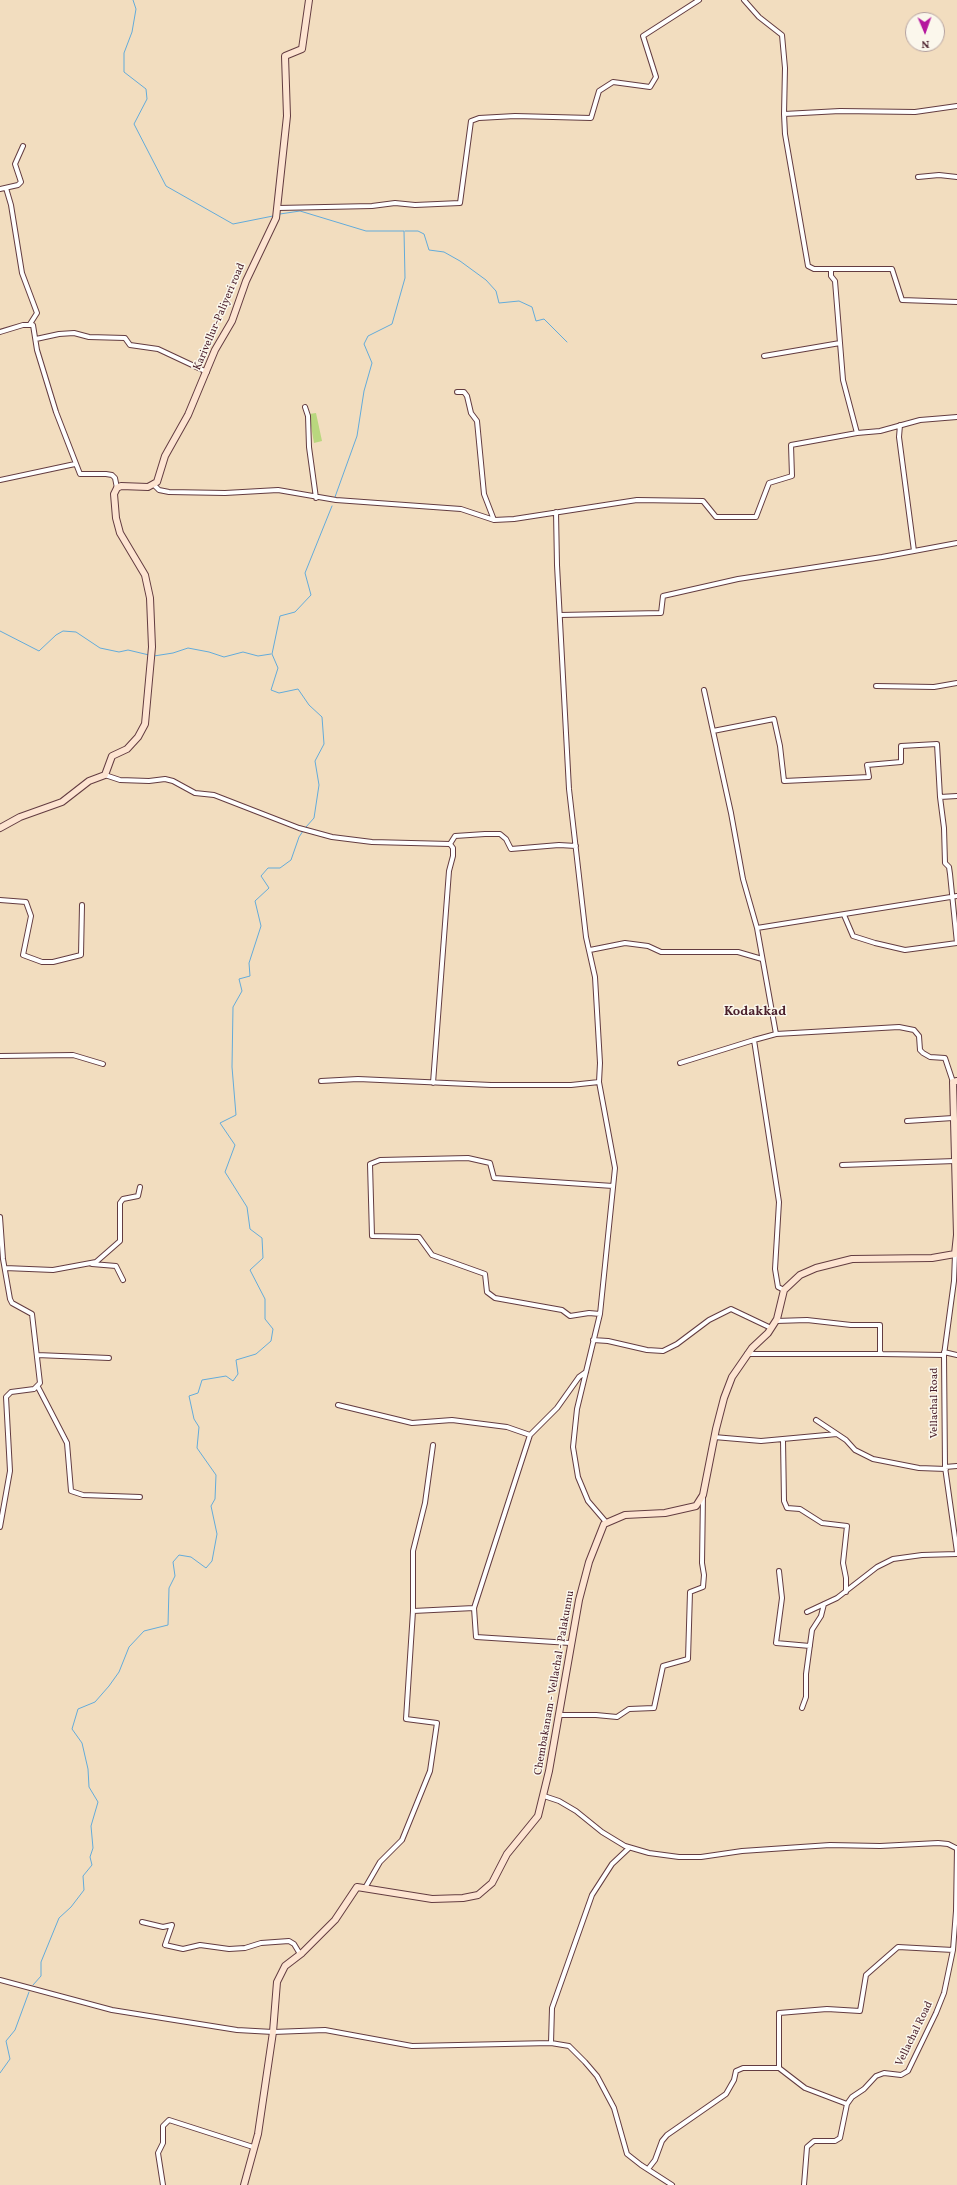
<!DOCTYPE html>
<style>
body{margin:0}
#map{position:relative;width:957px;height:2185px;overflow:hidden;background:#f2ddbf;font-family:Vollkorn,serif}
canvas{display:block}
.north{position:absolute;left:905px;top:12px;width:40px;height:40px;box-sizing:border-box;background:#fbf7ec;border:1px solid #b4a19f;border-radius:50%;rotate:178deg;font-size:11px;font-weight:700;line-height:16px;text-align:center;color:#4a1f2b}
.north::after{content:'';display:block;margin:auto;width:14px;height:18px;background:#b5179e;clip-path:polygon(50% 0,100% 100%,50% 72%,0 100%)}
</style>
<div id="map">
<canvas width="957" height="2185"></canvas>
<div class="north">N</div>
</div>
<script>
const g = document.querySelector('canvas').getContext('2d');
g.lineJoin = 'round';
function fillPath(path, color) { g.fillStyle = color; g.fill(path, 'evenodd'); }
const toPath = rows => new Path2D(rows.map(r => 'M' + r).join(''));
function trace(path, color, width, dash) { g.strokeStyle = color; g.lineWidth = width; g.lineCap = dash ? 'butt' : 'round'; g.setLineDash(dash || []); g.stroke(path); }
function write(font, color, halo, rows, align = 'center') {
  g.font = font + ' Vollkorn,serif'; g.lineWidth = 3; g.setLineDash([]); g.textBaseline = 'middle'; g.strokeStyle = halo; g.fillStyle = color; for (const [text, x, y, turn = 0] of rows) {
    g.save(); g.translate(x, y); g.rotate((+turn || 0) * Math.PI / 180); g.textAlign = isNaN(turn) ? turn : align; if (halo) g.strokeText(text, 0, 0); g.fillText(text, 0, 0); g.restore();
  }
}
fillPath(toPath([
 [316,413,322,441,314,443,309,414]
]), '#b9d77e');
trace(toPath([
 [133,0,136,9,132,32,124,53,124,72,146,89,147,99,134,124,166,186,233,224,273,216],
 [280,214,300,211,366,231,404,231,405,278,392,324,368,336,364,344,372,363,364,391,357,436,335,497],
 [405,231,418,231,424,234,429,250,444,252,460,261,486,280,496,291,499,303,519,301,532,307,536,321,544,319,567,342],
 [0,631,39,651,56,635,63,631,76,632,100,648,119,652,128,650,149,655],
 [154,656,173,653,188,648,209,652,224,657,243,652,258,656,271,654],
 [306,827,314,818,319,785,315,761,324,744,322,717,309,705,298,689,279,693,271,690,278,668,272,654,280,616,295,612,311,595,305,573,332,506],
 [33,1985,41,1976,41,1962,59,1918,71,1907,84,1890,83,1876,92,1865,90,1857,93,1848,91,1826,98,1802,89,1787,88,1769,82,1743,72,1729,78,1709,95,1702,109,1686,119,1672,129,1647,144,1631,168,1625,169,1588,175,1576,173,1562,179,1555,191,1557,206,1568,212,1561,217,1534,211,1506,215,1499,216,1475,197,1448,199,1427,194,1419,189,1396,198,1393,202,1380,226,1376,233,1381,238,1374,236,1360,256,1354,271,1341,273,1329,265,1319,265,1299,250,1270,263,1258,262,1238,250,1229,247,1207,225,1172,235,1145,220,1123,236,1115,232,1067,233,1007,242,991,239,979,250,976,249,963,261,926,255,901,269,888,261,876,268,868,280,868,291,860,299,837,303,831],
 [0,2073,10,2059,6,2041,15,2030,29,1992]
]), '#63abda', 1);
const street = toPath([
 [744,0,759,17,782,35,785,68,784,114,785,134,808,266,814,269,831,269,831,276,835,281,843,380,857,433,880,431,920,420,957,417],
 [784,114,840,111,915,112,957,106],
 [918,177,939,175,957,177],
 [6,188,11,205,22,273,37,313,30,324],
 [0,189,18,185,21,182,15,164,23,146],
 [278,208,372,206,395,203,415,205,460,203,471,121,479,118,515,116,591,118,599,91,613,82,650,87,656,77,643,36,699,0],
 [831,269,892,269,902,300,957,302],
 [0,332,23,325,33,325,37,350,56,412,80,474,106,474,112,475,115,478,117,488],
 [36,339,59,334,74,333,89,337,125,338,130,345,158,349,207,372],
 [764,356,840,343],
 [457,392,464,392,467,396,471,413,477,421,484,494,494,520],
 [305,407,308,416,309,447,316,498],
 [900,425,899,437,914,551],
 [0,480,75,464],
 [154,485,159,490,169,492,225,493,278,490,336,500,461,509,494,520,514,519,637,500,703,501,716,517,756,517,769,483,792,476,791,445,857,433],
 [556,512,557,565,569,789,586,937,595,977,600,1063,599,1082,615,1168,600,1314,577,1409,573,1447,578,1477,588,1501,606,1522],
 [560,615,661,613,663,596,738,579,882,557,957,543],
 [876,686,934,687,957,683],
 [704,690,731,813,743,879,757,928],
 [713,731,774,719,780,746,784,781,869,777,867,765,901,762,901,746,937,744,940,797],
 [105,775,120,780,149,781,165,779,173,781,195,793,214,795,299,828,332,837,372,842,450,844,453,848,453,856,449,871,433,1083],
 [450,844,455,836,485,834,500,834,506,839,511,849,559,845,576,846],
 [0,900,26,902,31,916,23,955,42,962,53,962,81,955,82,905],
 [844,915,853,936,875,943,905,950,957,943,950,874,949,867,945,863,944,828,940,797,957,796],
 [590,950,625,943,648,946,661,952,738,952,762,959],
 [776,1034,899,1027,914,1030,919,1036,920,1050,923,1053,930,1057,945,1058,953,1082],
 [0,1056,73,1055,103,1064],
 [680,1063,754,1040],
 [321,1081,358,1079,491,1085,571,1085,599,1082],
 [907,1121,953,1118],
 [842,1165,955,1161],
 [0,1217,3,1259,10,1299,12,1303,32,1314,40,1383,34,1389,11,1392,6,1397,10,1471,0,1527],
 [955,1254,954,1281,944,1355,945,1467,957,1552],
 [92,1264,116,1266,123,1280],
 [5,1268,53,1270,96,1262,120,1241,120,1203,123,1199,138,1196,140,1187],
 [784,1290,778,1287,775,1269,779,1202,754,1040,776,1034,757,928,957,896],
 [600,1314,589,1313,570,1316,562,1310,495,1298,487,1292,485,1274,432,1255,419,1237,372,1236,370,1164,380,1160,468,1158,490,1163,494,1178,613,1186],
 [776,1321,807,1320,851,1325,880,1325,880,1352,882,1354,944,1355],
 [593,1340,608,1341,647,1350,663,1351,677,1344,709,1320,731,1309,771,1328],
 [944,1352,957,1355],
 [747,1354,882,1354],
 [37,1355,109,1358],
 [38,1387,67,1443,71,1491,83,1495,140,1497],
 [338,1405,412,1423,452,1420,507,1427,530,1435],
 [816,1420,846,1440,855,1450,873,1459,919,1468,946,1469],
 [714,1437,761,1441,837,1434],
 [783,1440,784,1501,787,1508,800,1509,822,1523,847,1526,843,1563,846,1578,846,1592],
 [945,1467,957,1466],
 [779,1571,782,1598,776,1643,810,1646],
 [474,1608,476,1637,570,1643],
 [413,1611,413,1551,425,1503,433,1445],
 [807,1612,837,1598,877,1567,893,1559,922,1555,957,1554],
 [802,1708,806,1697,806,1674,812,1630,821,1616,824,1604],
 [559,1715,596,1715,617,1717,629,1709,654,1708,663,1666,688,1659,690,1592,703,1587,704,1575,702,1563,703,1495],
 [544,1796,559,1801,576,1811,602,1832,625,1846,649,1853,679,1857,701,1857,742,1851,830,1845,880,1846,938,1843,948,1844,956,1848],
 [365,1888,380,1862,402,1840,430,1771,437,1723,406,1719,413,1611,474,1608,530,1435,557,1408,579,1377,586,1372],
 [142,1922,163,1927,172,1925,165,1945,183,1949,200,1945,229,1949,245,1948,261,1943,289,1941,294,1944,300,1954],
 [0,1980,112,2010,237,2030,273,2032,325,2030,412,2046,551,2043,569,2046,585,2062,597,2076,614,2108,627,2154,641,2165,672,2185],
 [551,2043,552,2008,592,1895,612,1864,629,1848],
 [847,2104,805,2088,779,2068,779,2013,827,2009,860,2011,866,1975,898,1947,953,1950],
 [648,2169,655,2160,662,2141,667,2135,726,2094,734,2080,736,2071,743,2068,779,2068],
 [163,2185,158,2153,163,2143,163,2126,169,2120,253,2147],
 [804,2185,807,2147,814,2141,835,2141,840,2138,847,2104,852,2097,864,2089,876,2076,884,2073,901,2075,908,2071,936,2013,944,1993,953,1950,956,1911,957,1848]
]);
const secondary = toPath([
 [0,828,20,817,62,802,89,781,105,775,112,756,127,749,138,737,145,724,152,647,150,598,145,575,120,533,116,518,114,494,117,488,121,486,148,487,157,482,165,456,188,415,215,350,232,321,246,281,276,218,287,116,285,56,302,49,309,0],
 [244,2185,258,2134,273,2032,277,1982,285,1966,302,1953,335,1920,357,1887,432,1899,463,1898,478,1895,492,1883,507,1854,538,1816,549,1771,579,1600,589,1562,604,1524,625,1515,665,1513,696,1506,703,1495,716,1429,724,1398,732,1377,752,1348,768,1333,777,1319,784,1290,800,1275,816,1268,852,1259,932,1258,955,1254,957,1235,953,1082,957,1081]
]);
trace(street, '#633c41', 6);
trace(secondary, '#633c41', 8);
trace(street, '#fff', 4);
trace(secondary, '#fde4d1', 6);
write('11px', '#4a1f2b', '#fbf7ec', [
 ["Karivellur-Paliyeri road",220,317,-67],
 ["Vellachal Road",935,1403,-90],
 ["Chembakanam - Vellachal - Palakunnu",555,1683,-80],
 ["Vellachal Road",915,2034,-64]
]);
write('bold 13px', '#4a1f2b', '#fbf7ec', [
 ["Kodakkad",755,1013]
]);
</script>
